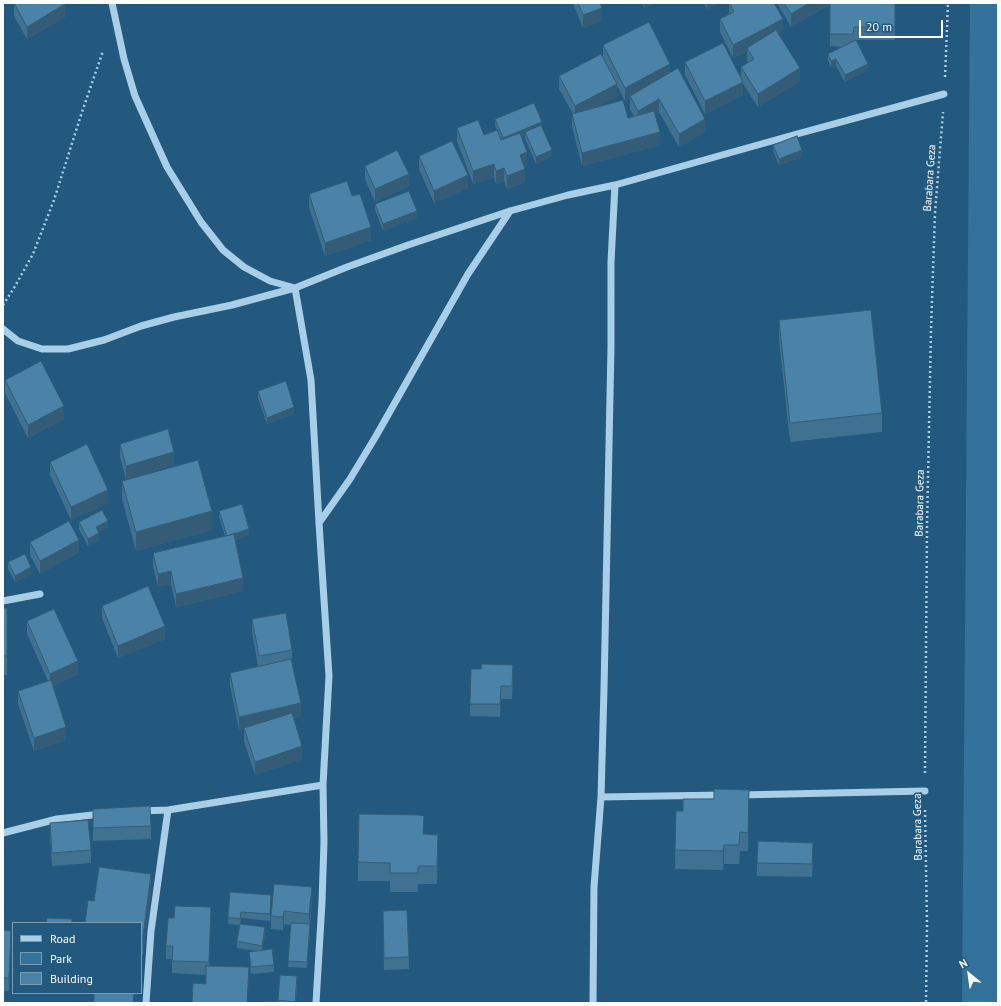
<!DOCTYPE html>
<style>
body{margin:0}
#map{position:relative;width:1001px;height:1006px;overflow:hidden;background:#23597f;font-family:"PT Sans",sans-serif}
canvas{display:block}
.frame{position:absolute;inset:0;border:4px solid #fff;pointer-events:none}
.legend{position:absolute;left:12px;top:922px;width:130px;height:72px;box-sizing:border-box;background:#23597f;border:1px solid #7b9bb2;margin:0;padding:5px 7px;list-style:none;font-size:12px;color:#fff}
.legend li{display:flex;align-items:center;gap:8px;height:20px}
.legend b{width:20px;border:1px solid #7b9bb2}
.north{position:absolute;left:949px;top:954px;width:40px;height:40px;-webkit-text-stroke:3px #23597f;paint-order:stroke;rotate:331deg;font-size:11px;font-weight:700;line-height:16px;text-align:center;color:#fff}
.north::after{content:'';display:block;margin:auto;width:14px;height:18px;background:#fff;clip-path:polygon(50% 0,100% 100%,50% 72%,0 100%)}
.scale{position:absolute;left:859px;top:20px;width:84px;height:18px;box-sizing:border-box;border:2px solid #fff;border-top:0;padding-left:5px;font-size:12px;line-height:14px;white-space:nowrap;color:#fff;-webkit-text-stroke:3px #23597f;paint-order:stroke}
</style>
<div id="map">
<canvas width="1001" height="1006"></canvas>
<div class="frame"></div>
<ul class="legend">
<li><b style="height:5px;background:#a9cee7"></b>Road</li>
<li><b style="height:11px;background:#33729b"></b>Park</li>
<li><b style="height:11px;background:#4b83a8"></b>Building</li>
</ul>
<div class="north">N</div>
<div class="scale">20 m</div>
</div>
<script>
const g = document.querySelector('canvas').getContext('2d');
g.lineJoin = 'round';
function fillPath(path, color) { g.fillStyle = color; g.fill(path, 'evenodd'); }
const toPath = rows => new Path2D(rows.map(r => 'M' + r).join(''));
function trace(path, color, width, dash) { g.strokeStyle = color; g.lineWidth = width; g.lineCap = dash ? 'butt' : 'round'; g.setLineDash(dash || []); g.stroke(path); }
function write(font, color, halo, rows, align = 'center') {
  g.font = font + ' "PT Sans",sans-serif'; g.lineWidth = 3.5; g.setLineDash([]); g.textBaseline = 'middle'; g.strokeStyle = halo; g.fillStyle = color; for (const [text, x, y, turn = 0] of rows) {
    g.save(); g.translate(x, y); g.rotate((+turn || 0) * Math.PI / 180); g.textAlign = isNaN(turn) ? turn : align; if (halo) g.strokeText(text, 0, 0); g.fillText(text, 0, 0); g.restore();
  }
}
fillPath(toPath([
 [970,3,998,3,998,1003,962,1003]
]), '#33729b');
trace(toPath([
 [945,77,948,3],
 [3,305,14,288,33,254,54,200,82,112,103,51],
 [925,773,927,527,931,329,935,213,943,112],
 [925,810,927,924,926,1003]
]), '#a9cee7', 2.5, [2, 3]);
trace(toPath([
 [112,3,124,59,135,96,167,167,201,222,223,250,244,267,270,281,295,288,311,380,319,523,329,676,323,785,324,842,322,902,316,1003],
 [3,329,18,341,42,349,68,349,104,340,141,326,174,317,232,305,295,288,347,267,408,245,510,211,568,195,615,185,797,134,944,94],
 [319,523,350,479,376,436,468,274,510,211],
 [3,601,40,594],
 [740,795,925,791],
 [601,797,723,795],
 [141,811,168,810,323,785],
 [3,833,57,819,101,814],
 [146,1003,151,931,168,810],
 [593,1003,594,887,601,797,604,689,611,347,611,262,615,185]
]), '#a9cee7', 7);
fillPath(toPath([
 [14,3,65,17,27,39,14,16],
 [573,3,600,3,602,21,583,28],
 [642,3,654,3,644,8],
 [704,3,720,3,707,9],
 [729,3,783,32,778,34,800,81,758,107,743,84,743,95,705,114,685,75,685,62,741,77,741,67,748,63,747,61,747,51,733,58,720,32,720,19,729,14],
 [777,3,895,3,895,40,856,40,868,70,845,82,836,66,831,68,828,60,828,54,842,47,830,46,830,4,791,27],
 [603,45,670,73,705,132,679,147,659,112,655,114,660,145,582,166,572,127,572,114,573,114,559,89,559,76,603,57],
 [617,86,625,101,630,98,630,109,634,116,628,118,597,107,617,97],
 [495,119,542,127,552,156,536,164,525,139,525,135,521,137,527,165,524,166,525,182,507,189,504,181,496,184,494,177,473,184,457,141,457,128,484,135,497,130,495,126],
 [773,145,802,157,779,165,773,151],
 [419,156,468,188,434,203,419,169],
 [365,166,409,186,375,202,365,179],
 [309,194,352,196,371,240,325,256,309,207],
 [375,204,417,218,383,231,375,210],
 [779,320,882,413,882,432,790,442,779,339],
 [5,380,64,419,28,438,5,393],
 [258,391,294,414,267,424,258,398],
 [120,444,174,465,126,479,120,457],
 [50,462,108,503,71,520,50,475],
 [122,481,212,530,136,551,122,499],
 [219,511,249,535,235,540,239,559,243,591,176,607,171,584,158,587,153,566,153,553,225,536,219,517],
 [79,522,108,527,99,532,99,540,88,546,79,529],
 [30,542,79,552,40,574,30,555],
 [8,562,31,574,15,582,8,569],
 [102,606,165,639,118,658,102,618],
 [3,608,7,608,7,675,3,675],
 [252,619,292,650,292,662,301,716,293,718,302,759,255,775,244,741,244,729,239,730,230,686,230,673,258,666,252,632],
 [27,621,78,674,53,686,66,740,34,751,18,704,18,691,48,681,27,634],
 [513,678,512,699,501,699,500,717,470,716,470,704],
 [93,809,151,826,151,839,93,841],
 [749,809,748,851,740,851,739,864,724,864,723,870,675,869,675,850],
 [50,823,91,850,91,863,52,866,50,836],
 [424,834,438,835,437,884,418,884,418,892,390,892,390,881,358,881,358,862],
 [813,855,812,877,757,876,757,863],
 [151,892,143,955,141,955,141,923,94,901],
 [230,892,271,902,270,921,241,918,240,924,265,934,262,951,274,965,274,972,251,974,249,952,257,951,237,948,237,941,240,925,228,924],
 [312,900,310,924,310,930,307,968,288,967,291,925,284,924,283,930,271,929,271,916],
 [383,911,409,957,409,969,384,970],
 [211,920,209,966,249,980,206,984,206,975,172,973,172,959,166,959,166,946],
 [3,930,11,944,9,991,3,991],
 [280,975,297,983,296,1003,265,1003,278,1003]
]), '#407190');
fillPath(toPath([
 [644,3,654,3,644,8],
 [707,3,720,3,707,9],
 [809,3,831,3,791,27,791,14],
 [65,4,65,17,27,39,27,27],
 [602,8,602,21,583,28,583,15],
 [783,19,783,32,748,50,747,48,747,51,733,58,733,45],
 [836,59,836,66,831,68,831,61],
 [670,64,670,77,630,96,630,98,625,101,625,88],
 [868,64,868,70,845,82,845,75],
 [800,68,800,81,758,107,758,94],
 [743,82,743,95,705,114,705,101],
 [617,84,617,97,575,119,575,106],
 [659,99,659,112,638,123,638,111],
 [705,119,705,132,679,147,679,134],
 [542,122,542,128,525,132,525,135,503,144,503,138],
 [660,132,660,145,582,166,582,153],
 [552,150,552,156,536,164,536,157],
 [802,150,802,157,779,165,779,159],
 [527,152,527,165,520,168,520,155],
 [494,164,494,177,473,184,473,171],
 [504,168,504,181,496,184,496,171],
 [525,169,525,182,507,189,507,176],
 [409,174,409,186,375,202,375,189],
 [468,175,468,188,434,203,434,191],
 [417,211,417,218,383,231,383,224],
 [371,227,371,240,325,256,325,243],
 [64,406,64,419,28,438,28,425],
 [294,407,294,414,267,424,267,418],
 [174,452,174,465,126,479,126,466],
 [108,490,108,503,71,520,71,507],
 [212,511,212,530,136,551,136,532],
 [108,521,108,527,96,534,96,527],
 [249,529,249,535,227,542,227,536],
 [99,533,99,540,88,546,88,539],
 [79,540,79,552,40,574,40,561],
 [31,567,31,574,15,582,15,576],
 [171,571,171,584,158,587,158,574],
 [243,578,243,591,176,607,176,594],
 [165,626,165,639,118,658,118,646],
 [78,661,78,674,50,687,50,674],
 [501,686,501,699,500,717,500,704],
 [301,703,301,716,239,730,239,717],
 [66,727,66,740,34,751,34,738],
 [302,746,302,759,255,775,255,762],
 [749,790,749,809,748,851,748,833],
 [724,845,724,864,723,870,723,851],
 [151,874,151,892,143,955,143,936],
 [312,887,312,900,309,926,309,914],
 [211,907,211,920,209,975,209,962],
 [284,911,284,924,283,930,283,917],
 [310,924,310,930,307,968,307,962],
 [265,927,265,934,262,952,262,946],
 [11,931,11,944,9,991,9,978]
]), '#345c76');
const building = toPath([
 [14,3,64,3,65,4,27,27,14,3],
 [578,3,600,3,602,8,583,15,578,3],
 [729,3,774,3,783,19,733,45,720,19,734,12,729,3],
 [784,3,809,3,791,14,784,3],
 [830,3,895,3,895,27,854,27,853,34,830,34,830,3],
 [649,22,670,64,625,88,603,45,649,22],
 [776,30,800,68,758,94,741,67,754,59,747,48,776,30],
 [856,40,868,64,845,75,836,59,831,61,828,54,856,40],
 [723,43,743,82,705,101,685,62,723,43],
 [601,54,617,84,575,106,559,76,601,54],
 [678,68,705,119,679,134,659,99,638,111,630,96,678,68],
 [623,100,628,118,654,111,660,132,582,153,572,114,623,100],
 [534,103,542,122,503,138,495,119,534,103],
 [478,120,484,135,497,130,501,140,520,133,527,152,520,155,525,169,507,176,504,168,496,171,494,164,473,171,457,128,478,120],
 [541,125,552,150,536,157,525,132,541,125],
 [797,136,802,150,779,159,773,145,797,136],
 [452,141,468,175,434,191,419,156,452,141],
 [397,150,409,174,375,189,365,166,397,150],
 [347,181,352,196,360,194,371,227,325,243,309,194,347,181],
 [409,191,417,211,383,224,375,204,409,191],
 [871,310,882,413,790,423,779,320,871,310],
 [41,361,64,406,28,425,5,380,41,361],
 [286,381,294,407,267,418,258,391,286,381],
 [168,429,174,452,126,466,120,444,168,429],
 [87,444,108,490,71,507,50,462,87,444],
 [198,460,212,511,136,532,122,481,198,460],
 [242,504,249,529,227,536,219,511,242,504],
 [102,510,108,521,96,527,99,533,88,539,79,522,102,510],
 [69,521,79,540,40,561,30,542,69,521],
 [234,534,243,578,176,594,171,571,158,574,153,553,234,534],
 [25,554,31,567,15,576,8,562,25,554],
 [148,586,165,626,118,646,102,606,148,586],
 [3,608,7,608,7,656,3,656,3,608],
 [54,609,78,661,50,674,27,621,54,609],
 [286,613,292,650,259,656,252,619,286,613],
 [291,659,301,703,239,717,230,673,291,659],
 [482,664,513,665,512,686,501,686,500,704,470,704,471,669,481,669,482,664],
 [51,680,66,727,34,738,18,691,51,680],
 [292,713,302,746,255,762,244,728,292,713],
 [714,789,749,790,748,833,740,832,739,845,724,845,723,851,675,850,676,811,683,811,683,799,714,799,714,789],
 [150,806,151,826,93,828,93,809,150,806],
 [359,814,419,815,424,816,423,834,438,835,437,866,418,866,418,873,390,873,390,863,358,862,359,814],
 [88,820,91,850,52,853,50,823,88,820],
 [758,841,813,843,812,864,757,863,758,841],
 [99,867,151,874,143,936,141,936,141,923,85,923,88,900,94,901,99,867],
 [274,884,312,887,309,914,284,911,283,917,271,916,274,884],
 [230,892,271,895,270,914,241,912,240,919,228,917,230,892],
 [175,906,211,907,209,962,172,961,173,946,166,946,168,918,174,918,175,906],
 [407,910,409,957,384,958,383,911,407,910],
 [47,918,72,919,72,923,46,923,47,918],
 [291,923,310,924,307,962,288,961,291,923],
 [240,924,265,927,262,946,237,941,240,924],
 [3,930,11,931,9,978,3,978,3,930],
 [272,949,274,965,251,967,249,952,272,949],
 [206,966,249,967,247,1003,192,1003,193,983,206,984,206,966],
 [280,975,297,976,295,1002,278,1000,280,975],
 [94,993,134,993,133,1003,94,1003,94,993],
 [265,1001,281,1003,265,1003,265,1001]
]);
fillPath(building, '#4b83a8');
trace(building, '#345c76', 1);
write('11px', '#fff', '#23597f', [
 ["Barabara Geza",930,178,-86],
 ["Barabara Geza",920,503,-89],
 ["Barabara Geza",918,827,-91]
]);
</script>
